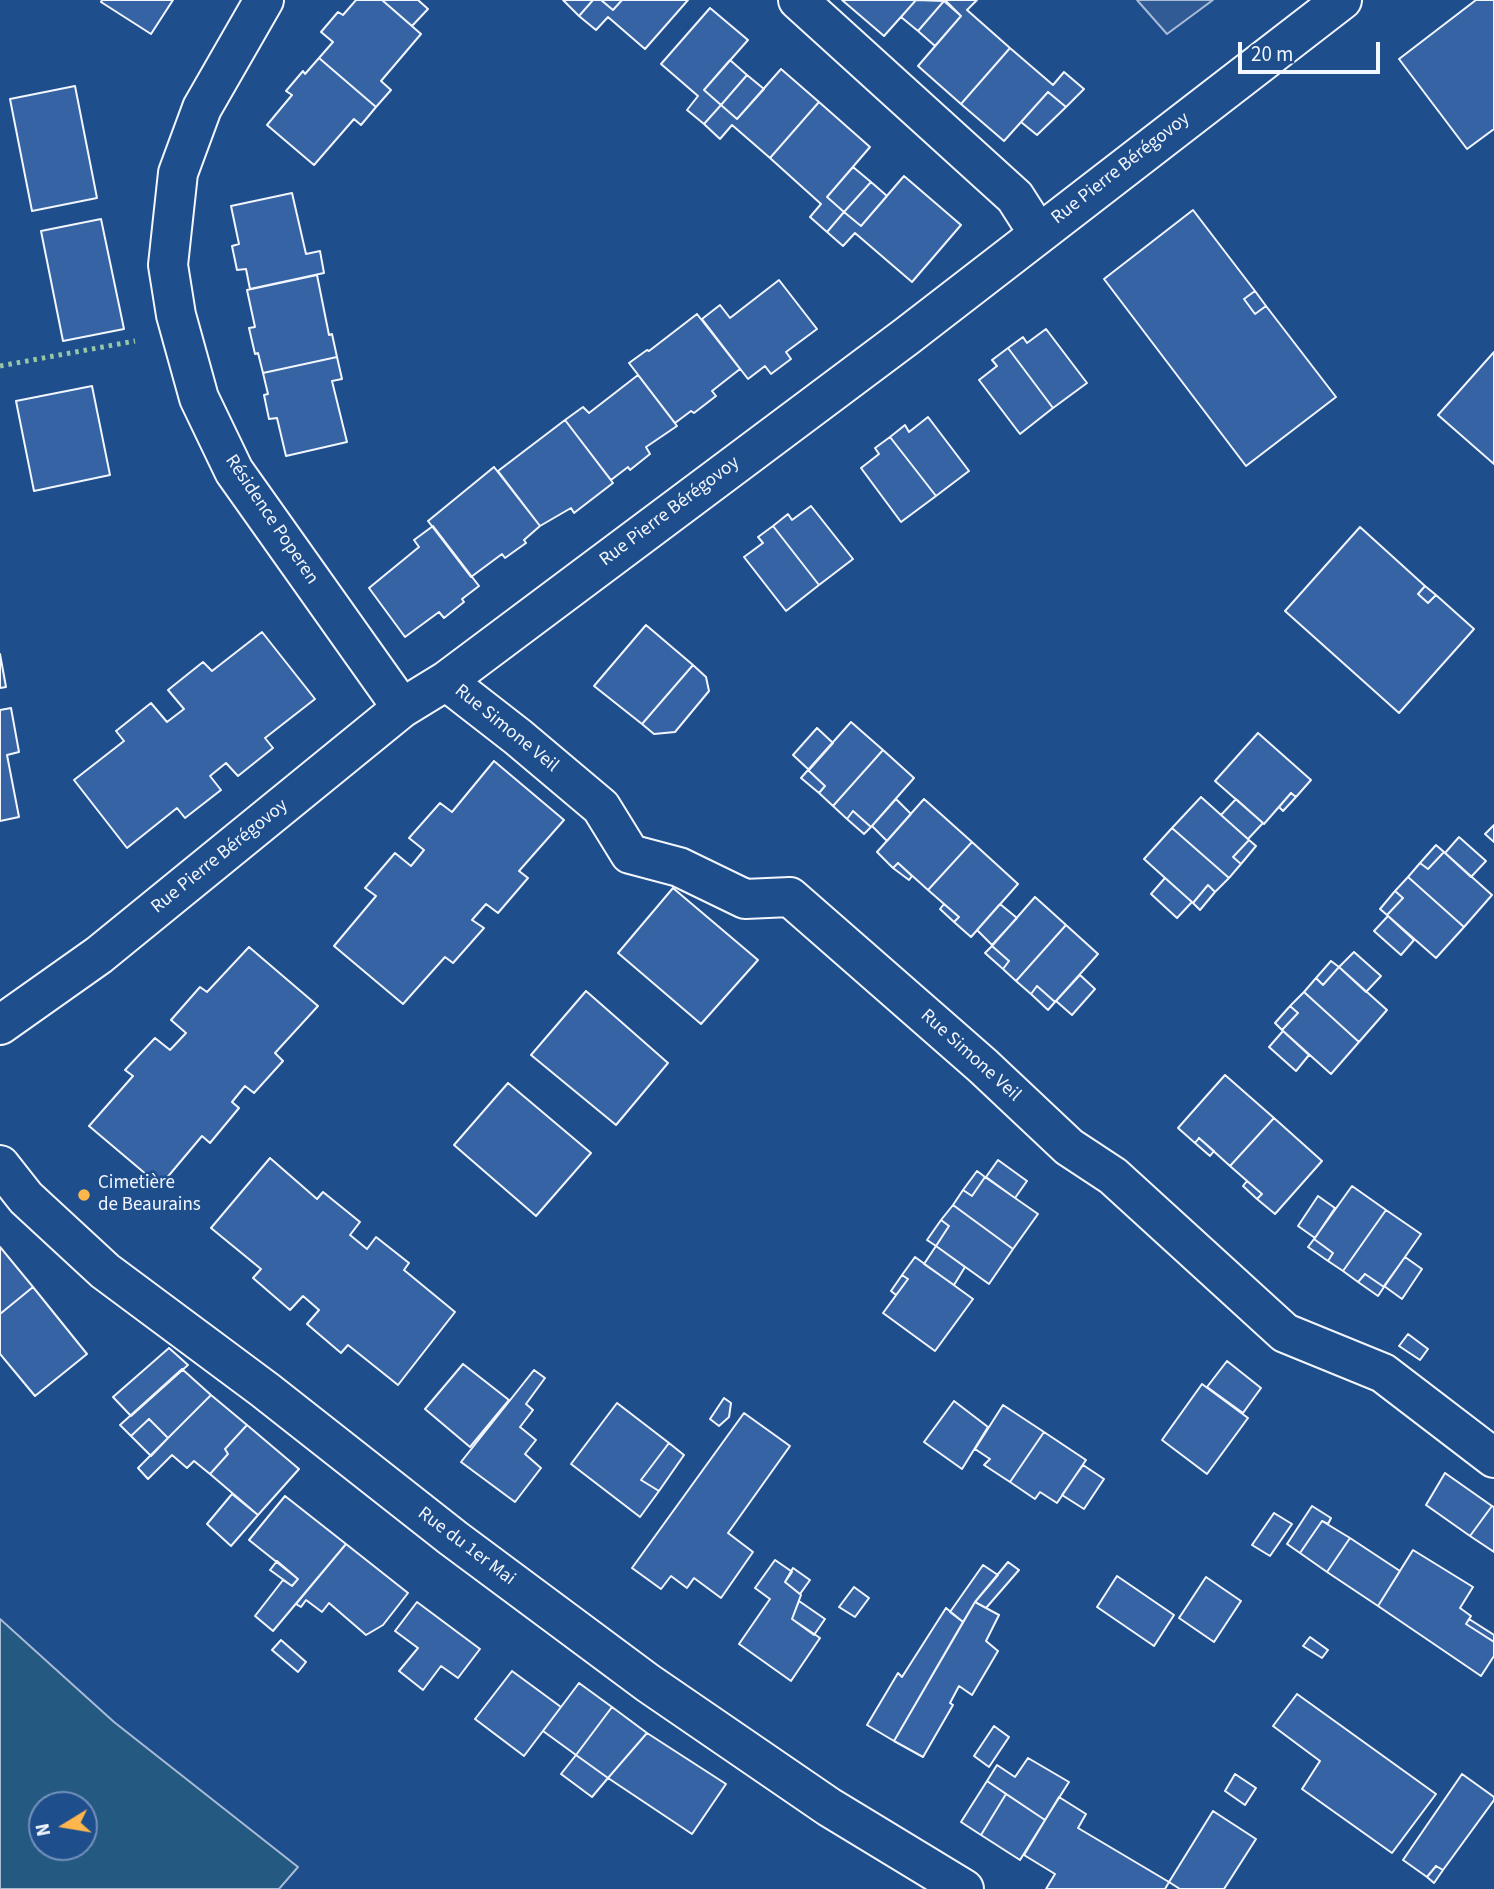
<!DOCTYPE html>
<meta charset="utf-8">
<style>
body{margin:0}
#map{position:relative;width:1494px;height:1889px;overflow:hidden;background:#1f4e8c;font-family:"Source Sans 3",sans-serif}
canvas{display:block}
.north{position:absolute;left:28px;top:1791px;width:70px;height:70px;box-sizing:border-box;background:#1f4e8c;border:2px solid #7391ba;border-radius:50%;rotate:259deg;font-size:19px;font-weight:700;line-height:28px;text-align:center;color:#f2f6ff}
.north::after{content:'';display:block;margin:auto;width:24px;height:32px;background:#ffb74d;clip-path:polygon(50% 0,100% 100%,50% 72%,0 100%)}
.scale{position:absolute;left:1238px;top:42px;width:142px;height:32px;box-sizing:border-box;border:4px solid #f2f6ff;border-top:0;padding-left:9px;font-size:21px;line-height:24px;white-space:nowrap;color:#f2f6ff;-webkit-text-stroke:5px #1f4e8c;paint-order:stroke}
</style>
<div id="map">
<canvas width="1494" height="1889"></canvas>
<div class="north">N</div>
<div class="scale">20 m</div>
</div>
<script>
const g = document.querySelector('canvas').getContext('2d');
g.lineJoin = 'round';
function fillPath(path, color) { g.fillStyle = color; g.fill(path, 'evenodd'); }
const toPath = rows => new Path2D(rows.map(r => 'M' + r).join(''));
function trace(path, color, width, dash) { g.strokeStyle = color; g.lineWidth = width; g.lineCap = dash ? 'butt' : 'round'; g.setLineDash(dash || []); g.stroke(path); }
function write(font, color, halo, rows, align = 'center') {
  g.font = font + ' "Source Sans 3",sans-serif'; g.lineWidth = 5; g.setLineDash([]); g.textBaseline = 'middle'; g.strokeStyle = halo; g.fillStyle = color; for (const [text, x, y, turn = 0] of rows) {
    g.save(); g.translate(x, y); g.rotate((+turn || 0) * Math.PI / 180); g.textAlign = isNaN(turn) ? turn : align; if (halo) g.strokeText(text, 0, 0); g.fillText(text, 0, 0); g.restore();
  }
}
const green = toPath([
 [0,1619,114,1722,298,1867,279,1889,0,1889,0,1619],
 [42,1805,84,1805,84,1847,42,1847,42,1805]
]);
fillPath(green, '#245a82');
trace(green, '#a8bbd7', 2);
const parking = toPath([
 [1137,0,1213,0,1167,34,1137,0]
]);
fillPath(parking, '#305b95');
trace(parking, '#a8bbd7', 2);
const building = toPath([
 [102,0,173,0,151,34,101,2,102,0],
 [356,0,382,0,421,34,381,81,391,90,376,107,319,58,333,42,321,32,338,12,343,15,356,0],
 [382,0,418,0,428,9,412,26,382,0],
 [563,0,593,0,579,16,563,0],
 [593,0,601,0,613,10,622,0,688,0,645,49,608,17,596,30,579,16,593,0],
 [601,0,622,0,613,10,601,0],
 [842,0,916,0,884,36,842,0],
 [916,0,944,1,918,31,901,17,916,0],
 [945,0,977,0,967,10,1010,48,961,104,918,66,961,16,945,0],
 [1476,0,1494,0,1494,129,1467,149,1399,59,1476,0],
 [944,1,961,16,935,46,918,31,944,1],
 [710,8,748,40,704,90,721,105,704,124,687,110,698,96,661,64,710,8],
 [1010,48,1053,85,1064,72,1084,89,1066,107,1048,92,1004,141,961,104,1010,48],
 [319,58,376,107,361,125,354,119,314,165,267,125,292,95,286,91,303,71,305,74,319,58],
 [730,60,747,75,721,105,704,90,730,60],
 [781,69,819,102,770,158,732,125,720,139,704,124,721,105,737,119,781,69],
 [747,75,764,89,737,119,721,105,747,75],
 [75,86,97,198,32,211,10,99,75,86],
 [1048,92,1066,107,1037,135,1021,122,1048,92],
 [819,102,870,147,827,197,844,212,827,232,810,217,821,204,770,158,819,102],
 [853,167,871,182,844,212,827,197,853,167],
 [904,176,961,225,912,282,855,233,843,246,827,232,844,212,861,226,904,176],
 [871,182,887,196,861,226,844,212,871,182],
 [292,193,306,254,320,251,324,273,250,289,246,269,237,270,232,246,239,244,231,206,292,193],
 [1193,210,1255,291,1244,299,1255,314,1266,306,1336,397,1246,466,1104,279,1193,210],
 [101,219,124,329,63,341,41,231,101,219],
 [317,275,329,335,332,334,337,357,263,373,258,353,255,354,249,328,255,327,247,290,317,275],
 [779,280,817,329,786,352,791,359,771,374,765,366,748,379,702,319,720,305,730,318,779,280],
 [1255,291,1266,306,1255,314,1244,299,1255,291],
 [697,314,740,369,712,391,716,396,694,413,691,411,675,423,629,363,647,350,649,351,697,314],
 [1046,329,1087,383,1053,408,1008,348,1023,337,1027,343,1046,329],
 [1008,348,1053,408,1020,434,979,380,997,366,992,360,1008,348],
 [1494,352,1494,464,1438,415,1494,352],
 [337,357,342,379,332,381,347,442,286,456,277,418,269,419,264,395,268,394,263,373,337,357],
 [638,375,677,426,646,447,650,454,630,470,628,467,611,480,565,420,583,407,589,413,638,375],
 [92,386,110,475,34,491,16,401,92,386],
 [928,417,969,471,936,496,890,437,905,425,909,432,928,417],
 [565,420,613,483,574,513,571,508,540,526,498,471,565,420],
 [890,437,936,496,901,522,861,468,879,454,875,448,890,437],
 [494,467,540,526,524,540,526,543,505,558,502,554,471,577,428,521,494,467],
 [811,506,853,559,819,585,773,526,788,514,792,520,811,506],
 [433,526,479,586,462,599,464,602,444,618,439,612,405,637,369,588,419,547,414,540,433,526],
 [773,526,819,585,786,611,744,557,763,543,758,537,773,526],
 [1360,527,1425,586,1418,594,1428,603,1436,595,1474,629,1399,713,1285,611,1360,527],
 [1425,586,1436,595,1428,603,1418,594,1425,586],
 [646,625,693,665,642,724,594,686,646,625],
 [262,632,315,699,265,738,273,748,238,776,226,763,210,776,221,790,185,818,177,808,127,848,74,780,124,741,116,731,151,703,167,722,184,709,168,690,203,662,212,671,262,632],
 [0,654,6,687,0,688,0,654],
 [693,665,706,677,709,691,675,732,654,734,642,724,693,665],
 [11,708,19,752,7,755,19,817,0,821,0,710,11,708],
 [851,722,883,750,833,806,819,793,825,786,808,770,851,722],
 [817,728,833,743,809,770,793,755,817,728],
 [1258,733,1311,780,1296,797,1291,793,1264,824,1215,781,1258,733],
 [883,750,914,778,871,827,853,811,847,819,833,806,883,750],
 [494,761,564,820,519,871,528,878,498,913,486,904,472,920,484,928,453,963,445,957,403,1004,334,946,376,896,365,888,395,853,411,866,424,850,409,838,440,803,452,812,494,761],
 [808,770,825,786,819,793,801,778,808,770],
 [1291,793,1296,797,1283,811,1279,807,1291,793],
 [1201,797,1249,840,1233,857,1241,864,1229,878,1172,828,1201,797],
 [896,799,911,814,887,841,872,826,896,799],
 [924,799,972,842,928,890,898,863,893,868,877,852,924,799],
 [1236,799,1263,823,1248,839,1221,815,1236,799],
 [853,811,871,827,864,834,847,819,853,811],
 [1494,825,1494,842,1485,834,1494,825],
 [1172,828,1229,878,1215,892,1208,885,1193,903,1144,859,1172,828],
 [1459,837,1486,861,1471,877,1445,853,1459,837],
 [1249,840,1256,846,1241,864,1233,857,1249,840],
 [972,842,1018,884,971,937,954,922,959,917,928,890,972,842],
 [1436,845,1444,852,1428,869,1420,863,1436,845],
 [1444,852,1492,895,1464,927,1408,877,1420,863,1428,869,1444,852],
 [898,863,912,876,909,880,893,868,898,863],
 [1408,877,1464,927,1436,958,1387,915,1403,898,1395,891,1408,877],
 [1165,878,1192,902,1177,918,1151,894,1165,878],
 [1208,885,1215,892,1200,910,1193,903,1208,885],
 [673,888,758,960,701,1024,618,953,673,888],
 [1395,891,1403,898,1387,915,1380,909,1395,891],
 [1035,897,1066,925,1016,981,1003,969,1009,961,992,946,1035,897],
 [944,904,959,917,954,922,940,909,944,904],
 [1000,904,1017,918,992,945,977,930,1000,904],
 [1388,916,1414,940,1401,955,1374,931,1388,916],
 [1066,925,1098,954,1055,1002,1037,986,1031,994,1016,981,1066,925],
 [992,946,1009,961,1003,969,985,953,992,946],
 [249,947,318,1006,275,1053,283,1061,254,1093,245,1086,232,1102,239,1108,210,1143,202,1136,160,1186,89,1126,133,1076,125,1070,155,1038,170,1050,186,1033,171,1020,200,987,207,992,249,947],
 [1354,952,1381,976,1366,992,1339,967,1354,952],
 [1331,961,1339,967,1323,985,1316,978,1331,961],
 [1339,967,1387,1010,1359,1042,1304,992,1316,978,1323,985,1339,967],
 [1080,975,1095,989,1072,1015,1056,1001,1080,975],
 [1037,986,1055,1002,1048,1010,1031,994,1037,986],
 [586,991,668,1063,616,1125,531,1055,586,991],
 [1304,992,1359,1042,1331,1074,1282,1030,1298,1013,1290,1006,1304,992],
 [1290,1006,1298,1013,1282,1030,1275,1023,1290,1006],
 [1283,1031,1309,1055,1296,1071,1269,1047,1283,1031],
 [1225,1075,1274,1118,1230,1166,1199,1138,1195,1143,1178,1128,1225,1075],
 [508,1083,591,1153,536,1216,454,1145,508,1083],
 [1274,1118,1322,1161,1275,1214,1257,1199,1262,1194,1230,1166,1274,1118],
 [1199,1138,1214,1151,1210,1156,1195,1143,1199,1138],
 [270,1158,317,1199,323,1192,360,1222,350,1235,367,1249,376,1237,409,1263,404,1270,455,1312,398,1385,348,1345,341,1353,307,1324,319,1310,303,1296,290,1310,253,1278,261,1269,211,1228,270,1158],
 [998,1160,1027,1181,1015,1198,986,1177,998,1160],
 [977,1171,985,1177,972,1196,963,1190,977,1171],
 [985,1177,1038,1214,1013,1249,953,1205,963,1190,972,1196,985,1177],
 [1247,1181,1262,1194,1257,1199,1243,1186,1247,1181],
 [1352,1186,1386,1210,1343,1271,1328,1261,1333,1253,1314,1239,1352,1186],
 [1318,1196,1335,1208,1315,1238,1298,1226,1318,1196],
 [953,1205,1013,1249,989,1284,936,1246,949,1226,941,1220,953,1205],
 [1386,1210,1421,1234,1384,1287,1365,1274,1358,1282,1343,1271,1386,1210],
 [941,1220,949,1226,936,1246,927,1240,941,1220],
 [1314,1239,1333,1253,1328,1261,1308,1247,1314,1239],
 [936,1246,965,1267,954,1285,924,1264,936,1246],
 [0,1247,33,1287,0,1314,0,1247],
 [915,1257,973,1299,935,1351,883,1313,908,1279,902,1275,915,1257],
 [1405,1257,1422,1269,1402,1299,1384,1286,1405,1257],
 [1365,1274,1384,1287,1378,1296,1358,1282,1365,1274],
 [902,1275,908,1279,896,1295,891,1291,902,1275],
 [33,1287,87,1354,35,1396,0,1354,0,1314,33,1287],
 [1408,1334,1428,1349,1420,1360,1399,1346,1408,1334],
 [169,1348,188,1365,131,1416,113,1397,169,1348],
 [1227,1361,1261,1388,1243,1413,1207,1387,1227,1361],
 [463,1364,509,1400,470,1447,425,1409,463,1364],
 [182,1369,211,1395,168,1438,149,1419,131,1436,120,1425,182,1369],
 [534,1370,545,1378,526,1404,533,1410,520,1427,536,1440,525,1454,541,1468,515,1502,461,1462,534,1370],
 [1202,1384,1248,1418,1207,1474,1162,1440,1202,1384],
 [211,1395,247,1425,225,1449,228,1454,210,1474,194,1461,187,1468,172,1455,148,1479,138,1468,211,1395],
 [724,1398,731,1403,729,1417,719,1426,710,1419,724,1398],
 [954,1401,988,1427,962,1469,924,1442,954,1401],
 [617,1403,669,1443,641,1480,659,1491,640,1517,571,1464,617,1403],
 [1003,1405,1044,1432,1010,1482,984,1465,990,1459,975,1449,1003,1405],
 [744,1413,790,1446,728,1533,753,1552,721,1598,694,1578,687,1588,671,1576,661,1589,632,1568,744,1413],
 [149,1419,168,1438,151,1456,131,1436,149,1419],
 [247,1425,299,1469,258,1515,210,1474,228,1454,225,1449,247,1425],
 [1044,1432,1086,1460,1057,1503,1040,1492,1035,1499,1010,1482,1044,1432],
 [669,1443,684,1455,659,1491,641,1480,669,1443],
 [1083,1465,1104,1479,1084,1509,1062,1495,1083,1465],
 [1445,1473,1492,1506,1470,1536,1426,1505,1445,1473],
 [232,1494,258,1515,231,1546,207,1524,232,1494],
 [285,1496,346,1544,273,1631,255,1616,283,1580,292,1586,298,1579,249,1540,285,1496],
 [1312,1506,1331,1518,1328,1524,1322,1521,1300,1553,1287,1544,1312,1506],
 [1492,1506,1494,1507,1494,1552,1470,1536,1492,1506],
 [1274,1513,1292,1524,1270,1556,1252,1545,1274,1513],
 [1322,1521,1350,1538,1327,1572,1300,1553,1322,1521],
 [1350,1538,1400,1571,1378,1606,1327,1572,1350,1538],
 [346,1544,408,1593,383,1625,366,1635,329,1603,322,1612,306,1600,301,1607,296,1604,346,1544],
 [1413,1550,1473,1587,1460,1608,1471,1616,1466,1624,1494,1642,1494,1656,1481,1676,1378,1606,1413,1550],
 [775,1560,791,1571,792,1572,785,1582,801,1595,792,1619,820,1638,791,1681,739,1644,770,1599,755,1588,775,1560],
 [277,1561,298,1579,292,1586,270,1570,277,1561],
 [1008,1562,1019,1570,986,1608,975,1602,1008,1562],
 [983,1565,998,1575,975,1602,963,1622,950,1612,983,1565],
 [793,1568,810,1580,800,1594,785,1582,793,1568],
 [1117,1576,1174,1615,1154,1646,1097,1607,1117,1576],
 [1206,1577,1241,1601,1214,1642,1179,1618,1206,1577],
 [854,1587,869,1598,855,1617,839,1607,854,1587],
 [799,1601,825,1619,814,1635,792,1619,799,1601],
 [417,1602,480,1649,458,1678,441,1666,423,1690,399,1671,418,1648,395,1631,417,1602],
 [975,1602,999,1615,986,1641,998,1651,972,1695,959,1686,950,1703,953,1705,923,1757,894,1741,975,1602],
 [946,1608,963,1622,894,1741,867,1725,898,1673,902,1677,946,1608],
 [1469,1619,1494,1635,1494,1642,1466,1624,1469,1619],
 [1310,1637,1328,1650,1322,1658,1303,1646,1310,1637],
 [281,1640,306,1662,298,1672,272,1650,281,1640],
 [512,1671,561,1707,524,1756,475,1719,512,1671],
 [579,1683,612,1707,576,1755,543,1731,579,1683],
 [1297,1694,1436,1794,1392,1853,1302,1789,1320,1761,1273,1726,1297,1694],
 [612,1707,647,1733,608,1778,576,1755,612,1707],
 [994,1726,1009,1737,989,1767,974,1756,994,1726],
 [647,1733,726,1784,692,1834,608,1778,647,1733],
 [576,1755,608,1778,592,1797,561,1774,576,1755],
 [1028,1758,1069,1782,1045,1820,987,1781,997,1765,1015,1777,1028,1758],
 [1235,1774,1256,1788,1245,1805,1225,1791,1235,1774],
 [1462,1774,1494,1797,1494,1800,1443,1870,1436,1866,1427,1877,1403,1860,1462,1774],
 [987,1781,1006,1794,981,1835,961,1822,987,1781],
 [1006,1794,1045,1820,1020,1860,981,1835,1006,1794],
 [1059,1797,1086,1814,1078,1828,1169,1882,1165,1889,1046,1889,1055,1874,1024,1855,1059,1797],
 [1213,1811,1256,1839,1224,1889,1180,1889,1169,1882,1213,1811],
 [1436,1866,1443,1870,1434,1883,1427,1877,1436,1866]
]);
fillPath(building, '#3563a3');
trace(building, '#f2f6ff', 2);
const minor = toPath([
 [264,0,202,108,178,173,168,265,176,315,199,398,234,471,402,708],
 [798,0,1015,197,1038,233],
 [446,681,518,737,601,807,630,854,679,867,745,899,790,897,983,1066,1069,1147,1113,1176,1285,1333,1383,1373,1494,1458],
 [0,1025,99,955,402,708,446,681,907,336,1342,0],
 [0,1165,26,1198,105,1271,265,1390,453,1538,648,1683,829,1807,964,1889]
]);
trace(minor, '#f2f6ff', 42);
trace(minor, '#1f4e8c', 38);
trace(toPath([
 [0,366,135,341]
]), '#97c8a6', 5, [3.5, 5]);
for (const [x, y, r, color] of [
 [84,1195,7,"#ffb74d"]
]) { const dot = new Path2D(); dot.arc(x, y, r, 0, 2 * Math.PI); g.fillStyle = color; g.fill(dot); trace(dot, '#1f4e8c', 2.5); }
write('19px', '#f2f6ff', '#1f4e8c', [
 ["Rue Pierre Bérégovoy",1121,169,-38],
 ["Rue Pierre Bérégovoy",670,512,-37],
 ["Résidence Poperen",271,520,56],
 ["Rue Simone Veil",506,729,39],
 ["Rue Pierre Bérégovoy",220,857,-39],
 ["Rue Simone Veil",970,1056,42],
 ["Rue du 1er Mai",466,1547,37]
]);
write('19px', '#f2f6ff', '#1f4e8c', [
 ["Cimetière",98,1184],
 ["de Beaurains",98,1206]
], 'left');
</script>
